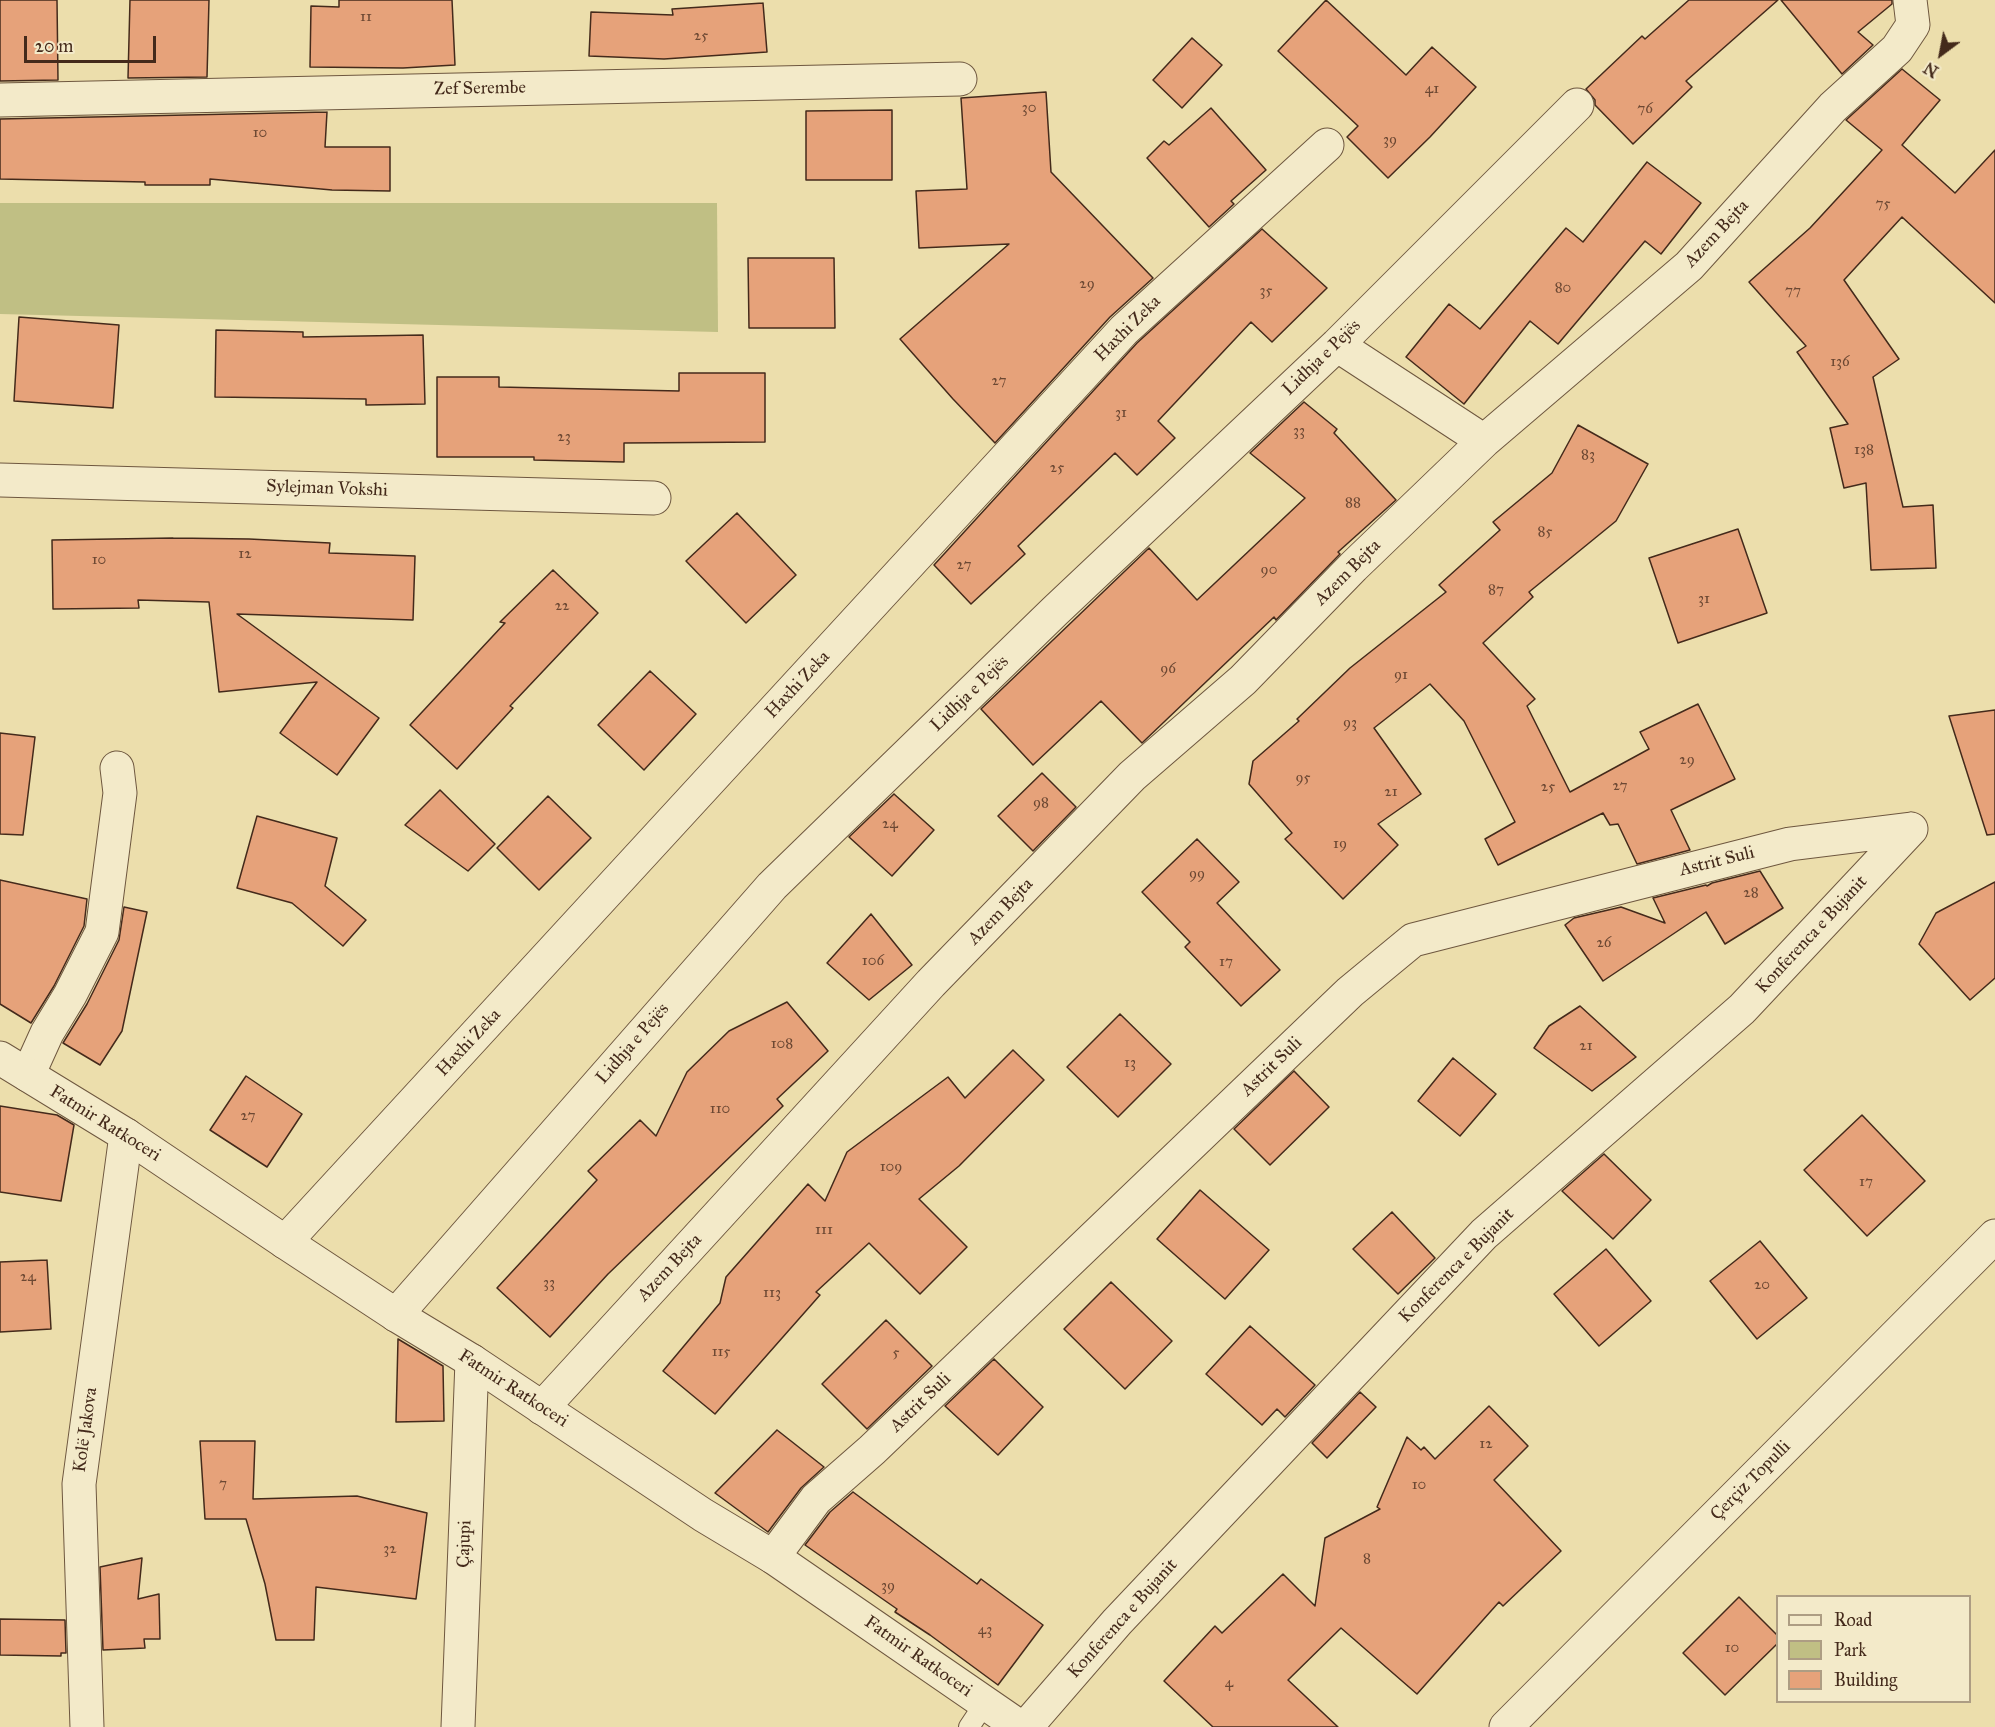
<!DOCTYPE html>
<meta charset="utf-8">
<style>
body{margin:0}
#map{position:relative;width:1995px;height:1727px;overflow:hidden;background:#ecdeac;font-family:"IM FELL Great Primer",serif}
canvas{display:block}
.legend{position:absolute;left:1776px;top:1595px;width:195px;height:108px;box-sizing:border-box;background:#f3eac9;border:2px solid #ad9d83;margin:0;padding:8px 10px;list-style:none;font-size:18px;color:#442a1b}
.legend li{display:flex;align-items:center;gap:12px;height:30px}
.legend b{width:30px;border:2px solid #ad9d83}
.north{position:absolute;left:1911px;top:24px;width:60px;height:60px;-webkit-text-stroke:4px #f3eac9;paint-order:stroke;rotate:212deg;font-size:16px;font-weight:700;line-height:24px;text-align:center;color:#442a1b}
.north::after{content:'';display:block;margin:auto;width:21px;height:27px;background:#442a1b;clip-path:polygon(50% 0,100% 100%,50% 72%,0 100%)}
.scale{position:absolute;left:24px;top:36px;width:132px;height:27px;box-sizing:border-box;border:3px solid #442a1b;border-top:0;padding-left:8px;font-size:18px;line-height:21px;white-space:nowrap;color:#442a1b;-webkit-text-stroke:4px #f3eac9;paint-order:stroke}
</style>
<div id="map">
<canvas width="1995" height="1727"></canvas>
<ul class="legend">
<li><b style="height:8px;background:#f3eac9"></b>Road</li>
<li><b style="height:16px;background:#c0bf84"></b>Park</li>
<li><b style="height:16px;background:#e6a27a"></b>Building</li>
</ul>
<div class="north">N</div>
<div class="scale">20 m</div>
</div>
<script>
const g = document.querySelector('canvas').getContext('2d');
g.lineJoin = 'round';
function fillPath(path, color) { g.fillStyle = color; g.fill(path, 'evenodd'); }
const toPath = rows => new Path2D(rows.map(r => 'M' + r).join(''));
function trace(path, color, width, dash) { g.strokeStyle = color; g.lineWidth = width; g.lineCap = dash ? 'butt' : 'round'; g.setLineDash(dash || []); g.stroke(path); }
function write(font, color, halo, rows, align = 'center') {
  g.font = font + ' "IM FELL Great Primer",serif'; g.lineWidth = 4.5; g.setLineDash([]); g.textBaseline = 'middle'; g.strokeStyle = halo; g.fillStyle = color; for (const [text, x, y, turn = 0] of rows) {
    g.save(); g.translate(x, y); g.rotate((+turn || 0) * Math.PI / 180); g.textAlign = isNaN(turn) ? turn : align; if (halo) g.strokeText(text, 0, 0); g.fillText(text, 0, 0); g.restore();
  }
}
fillPath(toPath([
 [0,203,717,203,718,332,0,314]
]), '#c0bf84');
const building = toPath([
 [0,0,57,0,58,80,0,81,0,0],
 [130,0,209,0,207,77,128,78,130,0],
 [339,0,452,0,455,65,403,68,310,67,311,6,339,7,339,0],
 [1326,0,1406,75,1432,47,1476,87,1430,137,1388,178,1347,137,1358,126,1278,51,1326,0],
 [1689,0,1778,0,1686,81,1692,87,1633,144,1595,105,1595,100,1586,89,1642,36,1645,39,1689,0],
 [1781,0,1892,0,1892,4,1858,32,1873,45,1842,74,1781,0],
 [763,3,767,52,664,59,589,56,591,12,673,15,672,9,763,3],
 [1192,38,1222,65,1182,108,1153,80,1192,38],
 [1902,69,1940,100,1902,145,1955,193,1995,150,1995,303,1902,217,1844,280,1899,359,1873,377,1903,507,1933,505,1936,568,1871,570,1866,483,1844,488,1830,428,1848,424,1797,352,1806,346,1749,282,1810,228,1882,150,1846,120,1902,69],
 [1046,92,1051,172,1153,278,1110,317,995,443,953,399,900,339,1009,244,919,248,916,191,967,189,961,98,1046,92],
 [1211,108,1266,170,1231,201,1234,204,1209,227,1147,158,1164,141,1169,145,1211,108],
 [892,110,892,180,806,180,806,111,892,110],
 [327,112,325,147,390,147,390,191,332,190,210,179,210,185,145,185,145,182,0,179,0,119,327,112],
 [1647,162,1701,203,1661,254,1645,241,1558,344,1530,321,1464,404,1406,357,1449,304,1480,329,1566,228,1583,242,1647,162],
 [1262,229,1327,288,1272,342,1251,322,1158,421,1175,438,1137,475,1115,453,1018,546,1025,554,971,604,934,565,1137,343,1262,229],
 [748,258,834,258,835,328,749,328,748,258],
 [19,317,119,325,113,408,14,401,19,317],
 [216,330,303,332,303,337,423,335,425,404,366,405,366,399,215,397,216,330],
 [679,373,765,373,765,442,624,443,624,462,534,460,534,457,437,457,437,377,499,377,499,387,679,391,679,373],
 [1304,402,1337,429,1334,433,1396,500,1338,552,1340,554,1276,620,1274,617,1142,743,1101,701,1033,765,981,709,1149,548,1197,600,1305,498,1250,453,1304,402],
 [1578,425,1648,464,1616,521,1529,592,1533,597,1483,643,1535,699,1527,706,1570,792,1649,749,1640,732,1698,704,1735,779,1671,810,1690,850,1637,864,1618,824,1610,825,1603,813,1498,865,1485,839,1515,822,1464,721,1430,684,1374,728,1421,794,1378,824,1398,845,1343,899,1285,839,1292,833,1249,784,1253,761,1299,721,1297,719,1350,668,1446,592,1439,585,1500,530,1493,522,1552,473,1578,425],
 [737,513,796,575,746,623,686,561,737,513],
 [1738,529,1767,613,1678,643,1649,558,1738,529],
 [173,538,249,539,330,543,329,553,415,556,413,620,237,614,379,718,337,775,280,733,317,682,219,692,209,602,138,600,139,608,53,609,52,540,173,538],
 [553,570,598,613,510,706,513,708,457,769,410,725,505,623,500,622,553,570],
 [650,671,696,714,644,770,598,725,650,671],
 [1995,710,1995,834,1987,835,1949,716,1995,710],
 [0,733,35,737,23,835,0,834,0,733],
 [1042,773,1076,807,1033,851,998,816,1042,773],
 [440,790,495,844,468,871,405,825,440,790],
 [894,794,934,830,892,876,849,837,894,794],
 [548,796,591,838,539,890,497,848,548,796],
 [257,816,337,838,325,886,366,920,343,946,292,903,237,888,257,816],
 [1197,839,1239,882,1217,903,1280,970,1241,1006,1185,947,1190,942,1142,892,1197,839],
 [1760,871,1783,908,1725,944,1706,912,1603,981,1565,925,1574,918,1621,907,1665,923,1653,898,1706,885,1707,886,1712,883,1760,871],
 [0,880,87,899,84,926,54,986,31,1023,0,1004,0,880],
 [1995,882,1995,978,1970,1000,1919,944,1936,913,1995,882],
 [124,907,147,912,122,1031,100,1065,63,1043,87,1004,119,940,124,907],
 [871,914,912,965,869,1000,827,963,871,914],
 [787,1002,828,1051,777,1099,783,1106,608,1274,550,1337,497,1288,597,1180,588,1171,640,1120,656,1136,687,1072,729,1031,787,1002],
 [1580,1006,1636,1057,1592,1091,1534,1048,1549,1026,1580,1006],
 [1120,1014,1171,1064,1118,1117,1067,1067,1120,1014],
 [1013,1050,1044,1080,959,1166,919,1199,967,1247,920,1294,869,1243,816,1292,820,1295,715,1414,663,1371,720,1303,726,1277,808,1184,825,1201,847,1152,948,1077,965,1098,1013,1050],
 [1453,1058,1496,1094,1460,1136,1418,1101,1453,1058],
 [1294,1071,1329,1107,1270,1165,1234,1129,1294,1071],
 [246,1076,302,1114,267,1167,210,1130,246,1076],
 [0,1106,57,1115,74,1125,61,1201,0,1192,0,1106],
 [1862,1115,1925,1181,1867,1236,1804,1170,1862,1115],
 [1604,1154,1651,1200,1613,1239,1562,1191,1604,1154],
 [1200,1190,1269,1250,1225,1299,1157,1239,1200,1190],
 [1392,1212,1435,1258,1398,1294,1353,1249,1392,1212],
 [1760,1241,1807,1298,1757,1339,1710,1281,1760,1241],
 [1606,1249,1651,1301,1599,1346,1554,1294,1606,1249],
 [47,1260,51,1329,0,1332,0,1262,47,1260],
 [1111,1282,1172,1341,1125,1389,1064,1329,1111,1282],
 [886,1320,932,1366,867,1429,822,1384,886,1320],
 [1250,1326,1315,1385,1285,1417,1277,1409,1262,1425,1206,1374,1250,1326],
 [398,1339,443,1366,444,1421,396,1422,398,1339],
 [994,1359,1043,1407,998,1455,945,1406,994,1359],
 [1360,1392,1376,1407,1327,1458,1312,1443,1360,1392],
 [1489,1406,1528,1446,1494,1480,1561,1551,1503,1606,1499,1602,1417,1694,1341,1628,1288,1680,1338,1727,1213,1727,1164,1681,1215,1626,1222,1633,1283,1574,1315,1606,1325,1538,1380,1509,1377,1507,1407,1437,1421,1450,1424,1447,1435,1459,1489,1406],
 [777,1430,824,1467,801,1488,768,1532,715,1493,777,1430],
 [200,1441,255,1441,253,1499,357,1496,427,1513,416,1599,316,1587,314,1640,276,1640,265,1584,246,1519,205,1519,200,1441],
 [853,1492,977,1584,981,1579,1043,1625,998,1685,930,1635,895,1612,897,1609,805,1545,830,1512,853,1492],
 [142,1558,138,1599,159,1594,160,1639,144,1639,145,1648,103,1650,100,1567,142,1558],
 [1739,1597,1778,1636,1778,1643,1725,1695,1683,1653,1739,1597],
 [0,1619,65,1620,66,1653,61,1653,61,1656,0,1655,0,1619]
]);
fillPath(building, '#e6a27a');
trace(building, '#442a1b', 1.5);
const service = toPath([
 [969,1727,985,1703]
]);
const minor = toPath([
 [0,100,960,79],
 [1337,345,1484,441],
 [0,480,654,498],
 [28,1075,47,1033,70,995,102,932,120,793,117,768],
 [285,1242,1124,330,1327,145],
 [396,1315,772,886,1055,611,1337,345,1577,105],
 [542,1408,931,983,1132,776,1243,680,1353,567,1484,441,1689,266,1833,107,1897,49,1913,25,1910,0],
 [773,1557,816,1499,872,1450,1350,992,1413,940,1790,844,1911,829],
 [87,1727,79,1484,126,1135],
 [458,1727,472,1361],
 [1026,1727,1117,1622,1484,1234,1742,1009,1911,829],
 [1506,1727,1995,1236]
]);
const tertiary = toPath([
 [0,1058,126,1135,285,1242,396,1315,472,1361,703,1515,773,1557,1020,1727]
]);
trace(service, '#6e573f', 22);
trace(minor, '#6e573f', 35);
trace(tertiary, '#6e573f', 35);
trace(service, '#f3eac9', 20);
trace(minor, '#f3eac9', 33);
trace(tertiary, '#f3eac9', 33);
write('15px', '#6c4833', null, [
 ["11",366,17],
 ["25",701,36],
 ["41",1432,89],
 ["30",1029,108],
 ["76",1645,109],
 ["10",260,133],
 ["39",1390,140],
 ["75",1883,204],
 ["29",1087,284],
 ["80",1563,288],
 ["35",1266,291],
 ["77",1793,291],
 ["136",1840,362],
 ["27",999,381],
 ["31",1121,413],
 ["33",1299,431],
 ["23",564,437],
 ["138",1864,450],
 ["83",1588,455],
 ["25",1057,468],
 ["88",1353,503],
 ["85",1545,532],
 ["12",245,554],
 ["10",99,560],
 ["27",964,565],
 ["90",1269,570],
 ["87",1496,590],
 ["31",1704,599],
 ["22",562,606],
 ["96",1168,669],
 ["91",1401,675],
 ["93",1350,723],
 ["29",1687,760],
 ["95",1303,778],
 ["27",1620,786],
 ["25",1548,787],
 ["21",1391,792],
 ["98",1041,803],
 ["24",890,824],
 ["19",1340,844],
 ["99",1197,874],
 ["28",1751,893],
 ["26",1604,943],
 ["106",873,961],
 ["17",1226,962],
 ["108",782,1044],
 ["21",1586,1046],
 ["13",1130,1063],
 ["110",720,1109],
 ["27",248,1116],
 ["109",891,1167],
 ["17",1866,1182],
 ["111",824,1230],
 ["24",28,1277],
 ["33",549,1283],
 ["20",1762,1285],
 ["113",772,1293],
 ["115",721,1352],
 ["5",896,1353],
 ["12",1486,1444],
 ["7",223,1484],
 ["10",1419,1485],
 ["32",390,1549],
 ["8",1367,1559],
 ["39",888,1586],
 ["43",985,1630],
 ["10",1732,1648],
 ["4",1229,1683]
]);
write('18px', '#442a1b', '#f3eac9', [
 ["Zef Serembe",480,89,-1],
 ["Azem Bejta",1717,234,-47],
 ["Haxhi Zeka",1128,329,-45],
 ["Lidhja e Pejës",1322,358,-44],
 ["Sylejman Vokshi",327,489,2],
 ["Azem Bejta",1348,573,-45],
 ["Haxhi Zeka",798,685,-47],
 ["Lidhja e Pejës",970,694,-44],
 ["Astrit Suli",1717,862,-14],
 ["Azem Bejta",1001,912,-46],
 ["Konferenca e Bujanit",1812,935,-47],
 ["Haxhi Zeka",469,1043,-47],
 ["Lidhja e Pejës",633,1044,-49],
 ["Astrit Suli",1272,1067,-44],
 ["Fatmir Ratkoceri",105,1124,32],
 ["Konferenca e Bujanit",1457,1266,-45],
 ["Azem Bejta",670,1268,-47],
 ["Fatmir Ratkoceri",513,1389,33],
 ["Astrit Suli",921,1403,-44],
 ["Kolë Jakova",86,1430,-82],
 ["Çerçiz Topulli",1751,1481,-45],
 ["Çajupi",465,1544,-88],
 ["Konferenca e Bujanit",1123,1619,-48],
 ["Fatmir Ratkoceri",918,1657,35]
]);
</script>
